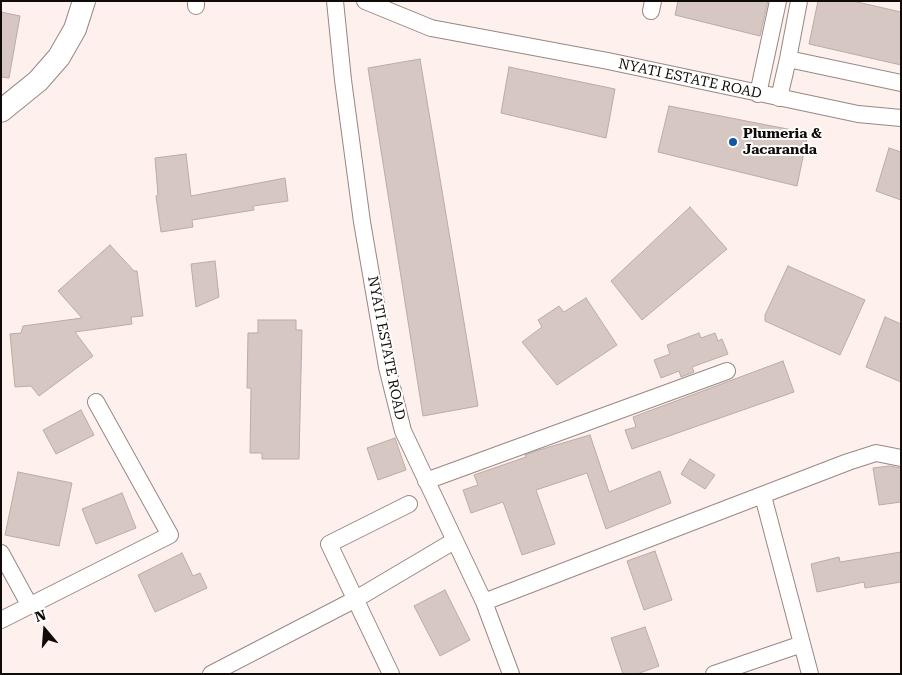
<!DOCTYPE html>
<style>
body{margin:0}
#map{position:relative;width:902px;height:675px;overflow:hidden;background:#fef0ec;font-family:"Roboto Serif",serif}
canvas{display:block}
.frame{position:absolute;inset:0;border:2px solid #100b09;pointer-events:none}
.north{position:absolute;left:20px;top:605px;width:50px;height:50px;-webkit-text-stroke:4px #fff;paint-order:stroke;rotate:342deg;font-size:14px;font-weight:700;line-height:20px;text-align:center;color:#100b09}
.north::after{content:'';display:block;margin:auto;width:18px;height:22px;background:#100b09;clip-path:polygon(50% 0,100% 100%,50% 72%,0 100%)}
</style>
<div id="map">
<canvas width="902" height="675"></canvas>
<div class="frame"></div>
<div class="north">N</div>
</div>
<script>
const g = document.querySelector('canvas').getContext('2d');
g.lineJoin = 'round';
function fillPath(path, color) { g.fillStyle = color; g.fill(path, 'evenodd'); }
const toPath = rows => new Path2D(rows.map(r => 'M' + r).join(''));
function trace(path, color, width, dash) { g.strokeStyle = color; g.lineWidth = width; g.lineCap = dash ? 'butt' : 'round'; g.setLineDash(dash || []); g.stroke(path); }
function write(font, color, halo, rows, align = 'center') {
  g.font = font + ' "Roboto Serif",serif'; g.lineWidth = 4; g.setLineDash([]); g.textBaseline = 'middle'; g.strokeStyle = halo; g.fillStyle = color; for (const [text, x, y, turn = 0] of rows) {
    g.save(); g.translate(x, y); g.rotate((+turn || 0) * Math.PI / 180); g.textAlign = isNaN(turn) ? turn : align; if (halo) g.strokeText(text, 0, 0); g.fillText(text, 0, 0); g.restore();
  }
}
const building = toPath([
 [678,1,768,1,760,36,675,15,678,1],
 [818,1,853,1,901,12,901,65,809,44,818,1],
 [1,12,20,16,9,78,1,77,1,12],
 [420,59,478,406,423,416,368,68,420,59],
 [509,67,615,89,606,138,501,113,509,67],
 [669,106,808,133,797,186,658,152,669,106],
 [889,148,901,152,901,200,876,191,889,148],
 [186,154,191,196,285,178,288,201,253,206,254,210,192,220,193,227,161,232,156,196,158,195,155,158,186,154],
 [690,207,727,249,642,320,611,281,690,207],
 [110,245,134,271,137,271,143,316,131,317,132,324,75,332,93,356,39,396,31,386,15,387,10,334,21,333,23,326,82,318,58,291,110,245],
 [215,261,219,297,196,307,191,264,215,261],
 [788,266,865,300,840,355,765,321,765,315,788,266],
 [586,298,617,345,557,385,522,342,542,327,538,320,559,306,564,312,586,298],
 [885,317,901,324,901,382,866,367,885,317],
 [258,320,296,320,296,330,302,330,299,459,262,459,262,453,250,453,251,388,247,388,248,333,258,333,258,320],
 [699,333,701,338,715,333,718,341,722,339,728,354,692,367,694,372,681,377,679,371,661,378,654,360,670,354,667,345,699,333],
 [783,361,794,392,632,449,625,430,636,427,633,417,783,361],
 [81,410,94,435,56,454,43,430,81,410],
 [590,435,609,492,660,471,671,503,606,529,587,473,536,490,555,544,522,555,503,502,471,513,463,490,478,485,474,475,526,457,525,455,539,450,590,435],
 [395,438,406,470,378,480,367,448,395,438],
 [690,459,715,475,705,489,681,474,690,459],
 [889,466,901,468,901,502,879,505,873,468,889,466],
 [18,472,72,483,59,546,5,535,18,472],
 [122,493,136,528,96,544,82,509,122,493],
 [655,551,672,600,644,610,627,561,655,551],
 [901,552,901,582,865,588,864,582,817,592,811,564,839,557,840,562,901,552],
 [182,553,193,576,200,573,207,588,155,612,138,575,182,553],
 [445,590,470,640,440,656,414,606,445,590],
 [645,627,659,666,637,674,623,674,611,638,645,627]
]);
fillPath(building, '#d7c7c2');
trace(building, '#baaba6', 1);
const street = toPath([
 [335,1,343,80,362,222,387,367,403,431,484,602,511,674],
 [365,1,431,28,608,61,858,114,901,118],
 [196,6,196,1],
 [651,11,653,1],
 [788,59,799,1],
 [758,94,778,1],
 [779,98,788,59,901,83],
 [426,481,727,371],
 [763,496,810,674],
 [1,553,30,606],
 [484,602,848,462,876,453,901,458],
 [1,620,170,535,96,402],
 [211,674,356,599,454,541],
 [391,674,329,544,409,504],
 [714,674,802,644]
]);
const secondary = toPath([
 [1,111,38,81,59,57,75,29,84,1]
]);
trace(street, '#978883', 18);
trace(secondary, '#978883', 24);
trace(street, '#fff', 16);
trace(secondary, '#fff', 22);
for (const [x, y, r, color] of [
 [733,142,5,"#1356a6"]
]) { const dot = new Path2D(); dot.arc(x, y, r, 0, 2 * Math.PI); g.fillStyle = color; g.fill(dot); trace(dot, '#fff', 2); }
write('14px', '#100b09', '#fff', [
 ["NYATI ESTATE ROAD",690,79,12],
 ["NYATI ESTATE ROAD",386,348,79]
]);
write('bold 14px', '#100b09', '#fff', [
 ["Plumeria &",743,134],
 ["Jacaranda",743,150]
], 'left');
</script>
